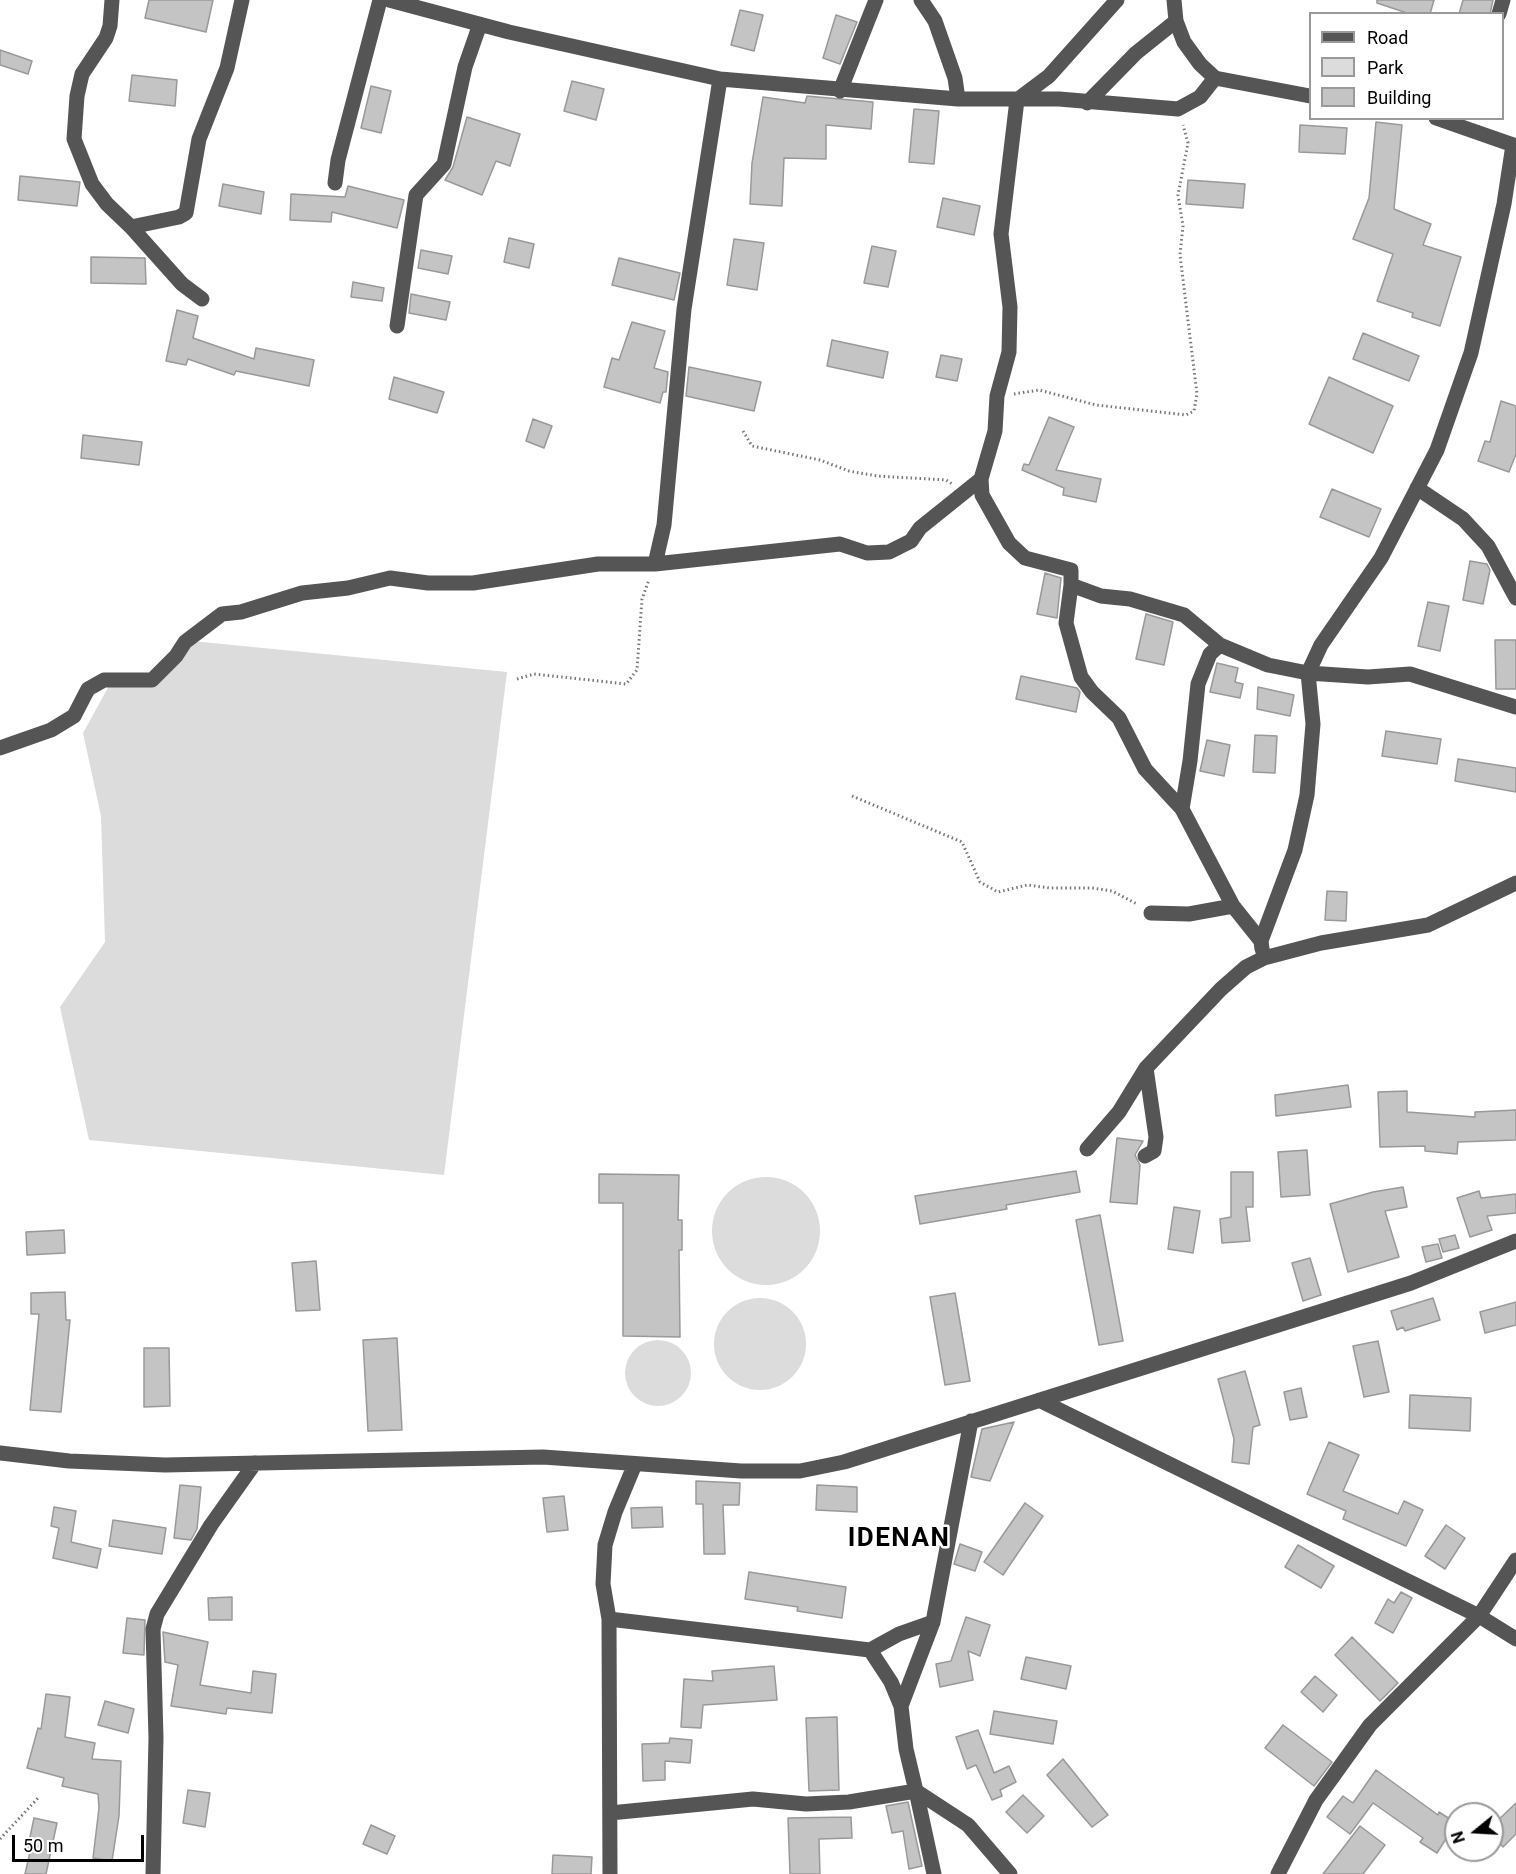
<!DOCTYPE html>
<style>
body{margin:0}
#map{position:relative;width:1516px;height:1874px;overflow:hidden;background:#fff;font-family:Roboto,sans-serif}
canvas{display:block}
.legend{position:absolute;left:1309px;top:12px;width:195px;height:108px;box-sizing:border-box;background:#fff;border:2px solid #999;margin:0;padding:8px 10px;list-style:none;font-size:18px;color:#000}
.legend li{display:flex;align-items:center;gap:12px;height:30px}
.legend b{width:30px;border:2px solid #999}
.north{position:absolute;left:1444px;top:1802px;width:60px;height:60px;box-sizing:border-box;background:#fff;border:2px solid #999;border-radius:50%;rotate:252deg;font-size:16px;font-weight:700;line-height:24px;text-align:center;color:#000}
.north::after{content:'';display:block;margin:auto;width:21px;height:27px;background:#000;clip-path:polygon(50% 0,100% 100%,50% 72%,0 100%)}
.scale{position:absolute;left:12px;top:1835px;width:132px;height:27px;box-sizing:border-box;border:3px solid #000;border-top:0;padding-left:8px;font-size:18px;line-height:21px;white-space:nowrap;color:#000;-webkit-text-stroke:4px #fff;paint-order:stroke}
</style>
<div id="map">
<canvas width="1516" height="1874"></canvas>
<ul class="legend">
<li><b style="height:8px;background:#555"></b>Road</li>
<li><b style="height:16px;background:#dcdcdc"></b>Park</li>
<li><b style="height:16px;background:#c4c4c4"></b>Building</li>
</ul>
<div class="north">N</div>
<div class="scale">50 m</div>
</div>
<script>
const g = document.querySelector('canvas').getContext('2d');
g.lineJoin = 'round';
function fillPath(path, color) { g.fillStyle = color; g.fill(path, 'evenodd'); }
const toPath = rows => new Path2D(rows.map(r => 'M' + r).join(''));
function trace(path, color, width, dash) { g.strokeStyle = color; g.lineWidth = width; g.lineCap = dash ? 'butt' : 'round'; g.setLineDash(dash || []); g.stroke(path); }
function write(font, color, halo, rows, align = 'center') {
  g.font = font + ' Roboto,sans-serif'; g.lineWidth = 5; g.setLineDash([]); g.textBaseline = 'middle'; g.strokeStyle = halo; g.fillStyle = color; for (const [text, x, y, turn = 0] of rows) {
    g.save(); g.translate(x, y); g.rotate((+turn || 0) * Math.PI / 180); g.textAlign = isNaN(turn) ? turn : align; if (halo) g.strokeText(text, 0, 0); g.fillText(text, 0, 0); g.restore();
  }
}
fillPath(toPath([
 [192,641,507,672,444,1175,89,1140,60,1007,105,942,101,816,83,733,110,684,153,685],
 '712 1231a54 54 0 1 1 108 0a54 54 0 1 1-108 0Z',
 '714 1344a46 46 0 1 1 92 0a46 46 0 1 1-92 0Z',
 '625 1373a33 33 0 1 1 66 0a33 33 0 1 1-66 0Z'
]), '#dcdcdc');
const building = toPath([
 [149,0,213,0,206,32,145,18,149,0],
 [1377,0,1434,0,1430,14,1410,14,1377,3,1377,0],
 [1463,0,1493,0,1490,14,1459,14,1463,0],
 [740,10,763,15,754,51,731,45,740,10],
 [836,15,857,22,840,64,823,58,836,15],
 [0,50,32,61,28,74,0,65,0,50],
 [132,75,177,80,175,106,129,101,132,75],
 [572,81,604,89,596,120,564,111,572,81],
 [371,86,391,91,381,133,361,128,371,86],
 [807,96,873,102,871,129,826,125,826,159,784,158,782,206,750,204,752,163,763,97,805,103,807,96],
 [914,109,939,111,934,164,909,162,914,109],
 [467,117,520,134,510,166,496,161,482,195,445,180,453,167,467,117],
 [1376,122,1402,125,1394,209,1431,224,1423,245,1461,257,1440,326,1412,317,1413,313,1377,301,1393,254,1353,239,1369,198,1376,122],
 [1300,125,1347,128,1345,154,1299,152,1300,125],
 [20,176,80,182,77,206,18,200,20,176],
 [1188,180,1245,184,1243,208,1186,204,1188,180],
 [223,184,264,192,261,214,219,206,223,184],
 [348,186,404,200,397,228,332,212,331,222,290,220,291,194,345,197,348,186],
 [943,198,980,206,974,235,937,227,943,198],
 [509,238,534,244,529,268,504,262,509,238],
 [734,239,764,243,757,290,727,285,734,239],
 [872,246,896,251,888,287,864,283,872,246],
 [421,250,452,256,448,274,418,268,421,250],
 [91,257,145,258,146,284,91,283,91,257],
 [619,258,680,273,674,300,612,285,619,258],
 [353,282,384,288,382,301,351,297,353,282],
 [411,294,450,302,446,320,409,313,411,294],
 [177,310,198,316,193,338,254,359,256,348,314,360,309,386,236,371,234,375,188,359,186,365,166,361,177,310],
 [632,322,665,331,654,368,668,372,666,392,663,392,660,403,604,387,612,358,619,360,632,322],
 [1363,333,1419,356,1409,381,1353,359,1363,333],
 [832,340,888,352,883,378,827,366,832,340],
 [941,355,962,359,957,381,936,377,941,355],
 [689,367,761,382,754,411,686,396,689,367],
 [394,377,444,392,437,413,389,399,394,377],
 [1329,377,1393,406,1373,453,1309,424,1329,377],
 [1501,401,1516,406,1516,454,1509,472,1478,461,1485,441,1490,442,1501,401],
 [1049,417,1074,427,1056,470,1101,479,1096,502,1063,495,1064,488,1022,470,1024,464,1029,465,1049,417],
 [533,419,552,426,544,448,526,441,533,419],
 [83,435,142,442,139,465,81,458,83,435],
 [1332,489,1381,509,1369,537,1320,517,1332,489],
 [1470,561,1487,564,1490,570,1483,604,1463,600,1470,561],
 [1045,573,1061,578,1057,618,1037,614,1045,573],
 [1428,602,1449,606,1440,651,1418,646,1428,602],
 [1146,614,1173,622,1164,665,1136,659,1146,614],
 [1495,640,1516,640,1516,689,1496,689,1495,640],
 [1217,663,1238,668,1235,682,1243,684,1240,698,1210,692,1217,663],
 [1021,676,1077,688,1080,692,1076,712,1016,699,1021,676],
 [1258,687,1294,695,1290,716,1257,709,1258,687],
 [1386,731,1441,739,1437,764,1382,756,1386,731],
 [1255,735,1277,736,1275,773,1253,772,1255,735],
 [1207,740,1230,745,1224,776,1200,771,1207,740],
 [1458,759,1516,768,1516,792,1455,781,1458,759],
 [1327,891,1347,892,1346,921,1325,920,1327,891],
 [1348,1085,1351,1107,1276,1116,1275,1095,1348,1085],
 [1407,1091,1407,1112,1475,1117,1475,1112,1516,1110,1516,1140,1458,1142,1457,1154,1425,1151,1425,1146,1380,1147,1378,1092,1407,1091],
 [1117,1138,1143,1141,1135,1155,1140,1165,1137,1204,1110,1202,1117,1138],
 [1307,1150,1310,1195,1281,1197,1278,1152,1307,1150],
 [1076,1171,1080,1192,1006,1205,1007,1209,920,1224,915,1196,1076,1171],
 [1231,1172,1253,1172,1253,1207,1246,1207,1250,1241,1222,1243,1220,1219,1231,1217,1231,1172],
 [599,1174,679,1175,678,1220,682,1220,682,1250,679,1250,680,1337,623,1336,623,1203,599,1203,599,1174],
 [1403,1187,1407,1207,1385,1211,1399,1257,1348,1272,1330,1204,1373,1192,1403,1187],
 [1479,1191,1481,1198,1516,1194,1516,1213,1487,1216,1492,1230,1470,1237,1457,1198,1479,1191],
 [1174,1207,1200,1211,1193,1253,1168,1249,1174,1207],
 [1100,1215,1123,1341,1099,1345,1076,1220,1100,1215],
 [64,1230,65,1253,27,1255,26,1232,64,1230],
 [1455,1235,1459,1248,1443,1252,1439,1239,1455,1235],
 [1438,1244,1442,1258,1426,1262,1422,1247,1438,1244],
 [1310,1258,1321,1295,1303,1301,1292,1263,1310,1258],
 [316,1261,320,1310,296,1311,292,1263,316,1261],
 [65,1292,66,1320,70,1320,61,1412,30,1410,39,1314,31,1314,31,1293,65,1292],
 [955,1293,970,1381,945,1385,930,1297,955,1293],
 [1433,1298,1440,1320,1405,1331,1403,1327,1397,1330,1391,1311,1433,1298],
 [1516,1302,1516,1325,1485,1333,1480,1312,1516,1302],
 [397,1338,402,1430,368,1431,363,1340,397,1338],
 [1378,1341,1389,1392,1364,1397,1353,1346,1378,1341],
 [144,1348,169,1348,170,1406,144,1407,144,1348],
 [1245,1371,1260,1425,1253,1427,1249,1464,1232,1462,1234,1439,1218,1379,1245,1371],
 [1301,1388,1307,1417,1290,1420,1284,1392,1301,1388],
 [1410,1395,1471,1398,1470,1431,1409,1428,1410,1395],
 [1014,1422,990,1481,971,1477,982,1429,1014,1422],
 [1329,1442,1359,1455,1343,1491,1398,1514,1404,1501,1423,1510,1406,1546,1343,1519,1346,1511,1307,1494,1329,1442],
 [696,1481,740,1483,739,1505,723,1505,725,1554,704,1554,703,1504,696,1504,696,1481],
 [180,1485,201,1487,197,1529,191,1540,174,1538,180,1485],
 [817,1485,857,1487,857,1512,816,1510,817,1485],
 [564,1496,568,1530,547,1532,543,1498,564,1496],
 [1025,1503,1043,1516,1003,1575,984,1562,1025,1503],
 [54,1507,76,1511,71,1542,101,1549,97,1568,53,1558,59,1528,51,1526,54,1507],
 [662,1507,663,1527,632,1528,631,1508,662,1507],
 [113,1520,166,1528,162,1554,109,1546,113,1520],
 [1446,1525,1465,1538,1445,1569,1425,1556,1446,1525],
 [960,1544,982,1552,975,1571,954,1564,960,1544],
 [1298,1545,1334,1566,1321,1588,1285,1567,1298,1545],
 [749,1572,846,1587,842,1618,797,1611,798,1607,745,1599,749,1572],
 [1401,1592,1412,1598,1393,1633,1375,1623,1388,1599,1394,1603,1401,1592],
 [232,1597,232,1620,209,1620,208,1598,232,1597],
 [966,1617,990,1625,980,1656,968,1651,973,1680,940,1687,936,1664,951,1661,966,1617],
 [127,1618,145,1620,144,1655,123,1653,127,1618],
 [163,1632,208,1642,200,1685,251,1693,253,1671,276,1674,272,1713,227,1708,226,1714,171,1706,178,1665,165,1662,163,1632],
 [1352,1637,1398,1683,1380,1701,1335,1655,1352,1637],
 [1026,1657,1071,1666,1066,1689,1021,1679,1026,1657],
 [774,1666,777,1700,703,1705,701,1728,681,1727,684,1679,713,1681,712,1671,774,1666],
 [1315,1676,1337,1695,1323,1712,1301,1692,1315,1676],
 [46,1694,70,1697,65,1737,95,1743,92,1759,121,1761,119,1816,112,1861,93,1858,99,1808,98,1794,62,1786,64,1778,27,1768,38,1728,41,1729,46,1694],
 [105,1701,134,1709,128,1733,98,1725,105,1701],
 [994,1711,1057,1721,1053,1744,990,1734,994,1711],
 [837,1717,839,1790,809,1791,806,1718,837,1717],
 [1283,1725,1332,1762,1314,1786,1265,1748,1283,1725],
 [978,1730,994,1773,1009,1766,1016,1782,1000,1790,1002,1796,992,1800,976,1765,967,1769,956,1737,978,1730],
 [670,1738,692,1740,690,1763,665,1761,665,1780,643,1781,642,1744,669,1743,670,1738],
 [1063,1759,1108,1815,1092,1827,1047,1775,1063,1759],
 [1376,1770,1438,1815,1439,1812,1456,1823,1437,1853,1420,1842,1423,1838,1373,1803,1350,1834,1327,1817,1343,1796,1353,1803,1376,1770],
 [188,1790,210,1793,205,1827,183,1823,188,1790],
 [1023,1795,1044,1816,1027,1833,1006,1812,1023,1795],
 [908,1802,922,1866,909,1869,903,1831,892,1833,886,1806,908,1802],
 [1516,1803,1516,1834,1503,1847,1492,1835,1492,1826,1516,1803],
 [851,1817,852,1838,819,1839,820,1874,790,1874,788,1818,851,1817],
 [34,1818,57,1823,46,1874,25,1874,30,1852,27,1851,34,1818],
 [371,1825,395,1836,387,1854,363,1844,371,1825],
 [1360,1826,1385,1845,1363,1874,1323,1874,1360,1826],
 [553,1855,592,1857,591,1874,552,1874,553,1855]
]);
fillPath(building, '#c4c4c4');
trace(building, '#999', 1.5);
trace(toPath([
 [1014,394,1039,390,1096,405,1186,415,1194,411,1197,394,1180,255,1183,226,1178,195,1188,143,1183,125],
 [743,431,752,446,820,460,849,471,877,476,946,480,952,484],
 [517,679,534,674,626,684,637,670,642,599,649,580],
 [852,796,962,842,980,882,998,892,1027,885,1050,888,1092,888,1112,891,1137,904],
 [0,1839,38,1798]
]), '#777', 3, [1.5, 3]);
trace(toPath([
 [112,0,110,26,106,38,82,74,77,96,74,139,92,184,107,204,131,227],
 [389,0,509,32,720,79,958,99,1059,99,1178,109,1200,97,1215,78],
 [921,0,935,21,942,41,955,78,958,99],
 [1117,0,1049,76,1017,100,1001,234,1010,307,1009,352,997,396,995,431,981,479,982,495,1009,543,1025,558,1071,570,1071,585,1066,623,1081,677,1092,692,1119,718,1145,769,1182,809,1233,906],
 [1174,0,1176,21,1184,42,1200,64,1215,78,1310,96],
 [1499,14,1503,0],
 [840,91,876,0],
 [1087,103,1136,53,1176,21],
 [1436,118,1516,146],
 [335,183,338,160,380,0],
 [202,299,182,284,131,227,179,217,186,213,199,139,227,68,242,0],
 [397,326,416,195,444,164,465,67,480,24],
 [1417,488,1463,519,1488,546,1516,598],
 [655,564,664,525,684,309,720,79],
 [1071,585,1101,596,1130,599,1184,615,1220,645,1268,665,1308,673,1368,677,1410,674,1516,707],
 [0,748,51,730,74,716,88,689,104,680,152,680,176,656,185,642,222,614,241,612,302,593,348,588,390,578,428,583,473,583,598,564,655,564,840,544,867,553,889,552,911,541,920,528,981,479],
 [1182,809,1190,761,1198,684,1210,654,1220,645],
 [1151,913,1189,914,1233,906,1261,941,1262,949],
 [1261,941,1295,850,1307,795,1313,724,1308,673,1321,645,1381,558,1437,450,1471,353,1504,204,1513,145],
 [1087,1149,1119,1112,1146,1068,1221,989,1246,967,1264,958,1321,943,1428,925,1516,883],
 [1145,1156,1154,1151,1156,1137,1146,1068],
 [1039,1400,1479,1616,1516,1639],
 [0,1453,69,1461,165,1465,543,1457,741,1471,800,1471,844,1462,1411,1283,1516,1241],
 [609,1619,870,1650,899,1634,933,1622],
 [870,1650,891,1682,901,1706,906,1749,916,1791,968,1825,1010,1874],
 [901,1706,933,1622,971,1421],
 [610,1813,753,1799,806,1804,849,1802,916,1791,934,1874],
 [153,1874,156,1738,153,1629,157,1614,211,1525,255,1463],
 [610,1874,609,1619,603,1584,605,1545,615,1512,635,1464],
 [1278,1874,1316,1800,1370,1725,1479,1616,1516,1560]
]), '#555', 15);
g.letterSpacing = '1.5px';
write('bold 26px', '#000', '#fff', [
 ["IDENAN",899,1539]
]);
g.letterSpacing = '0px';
</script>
